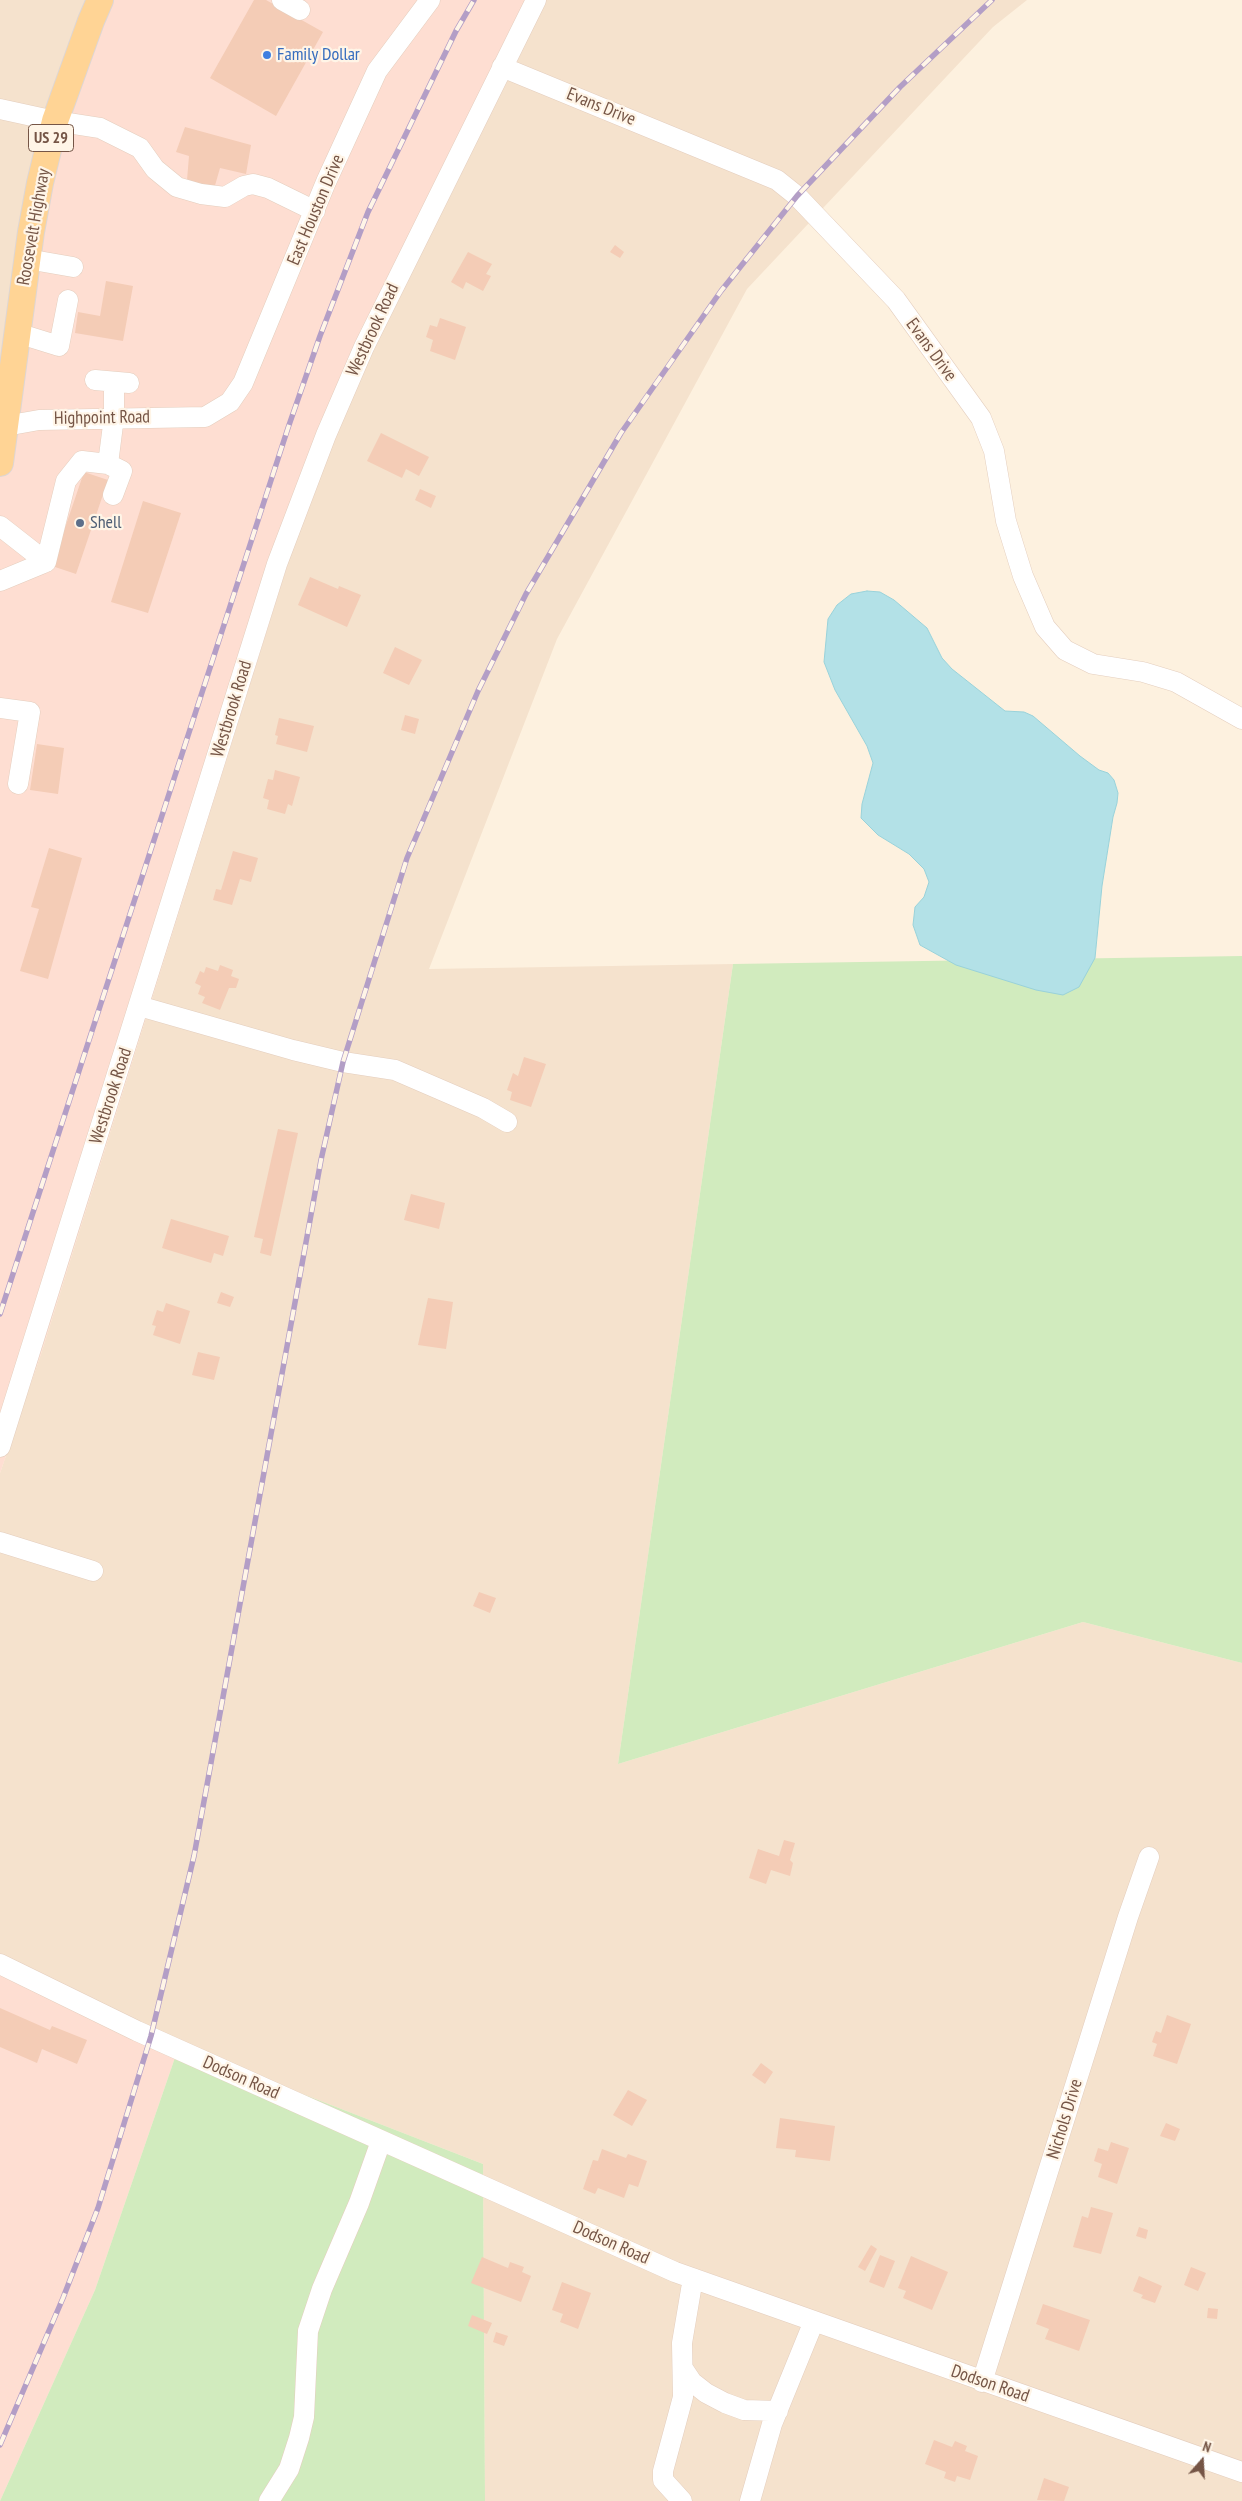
<!DOCTYPE html>
<style>
body{margin:0}
#map{position:relative;width:1242px;height:2501px;overflow:hidden;background:#fdf1df;font-family:"PT Sans Narrow",sans-serif}
canvas{display:block}
.north{position:absolute;left:1177px;top:2436px;width:50px;height:50px;-webkit-text-stroke:4px #fff5e7;paint-order:stroke;rotate:19deg;font-size:14px;font-weight:700;line-height:20px;text-align:center;color:#755546}
.north::after{content:'';display:block;margin:auto;width:18px;height:22px;background:#755546;clip-path:polygon(50% 0,100% 100%,50% 72%,0 100%)}
</style>
<div id="map">
<canvas width="1242" height="2501"></canvas>
<div class="north">N</div>
</div>
<script>
const g = document.querySelector('canvas').getContext('2d');
g.lineJoin = 'round';
function fillPath(path, color) { g.fillStyle = color; g.fill(path, 'evenodd'); }
const toPath = rows => new Path2D(rows.map(r => 'M' + r).join(''));
function trace(path, color, width, dash) { g.strokeStyle = color; g.lineWidth = width; g.lineCap = dash ? 'butt' : 'round'; g.setLineDash(dash || []); g.stroke(path); }
function write(font, color, halo, rows, align = 'center') {
  g.font = font + ' "PT Sans Narrow",sans-serif'; g.lineWidth = 4.5; g.setLineDash([]); g.textBaseline = 'middle'; g.strokeStyle = halo; g.fillStyle = color; for (const [text, x, y, turn = 0] of rows) {
    g.save(); g.translate(x, y); g.rotate((+turn || 0) * Math.PI / 180); g.textAlign = isNaN(turn) ? turn : align; if (halo) g.strokeText(text, 0, 0); g.fillText(text, 0, 0); g.restore();
  }
}
fillPath(toPath([
 [0,0,106,0,0,415],
 [538,0,1027,0,993,27,747,289,557,639,429,969,733,964,618,1764,1083,1622,1242,1663,1242,2501,485,2501,483,2164,179,2046,0,1959,0,1473,41,1354,361,329]
]), '#f5e2cd');
fillPath(toPath([
 [106,0,538,0,361,329,41,1354,0,1473,0,415,49,108],
 [0,1959,179,2046,95,2290,0,2501]
]), '#feded2');
fillPath(toPath([
 [1242,956,1242,1663,1083,1622,618,1764,733,964],
 [179,2046,483,2164,485,2501,0,2501,95,2290]
]), '#d1ebbe');
const water = toPath([
 [867,591,880,592,894,600,927,628,942,658,952,669,1005,711,1024,712,1033,716,1080,756,1099,770,1108,773,1114,780,1118,793,1117,803,1113,817,1102,886,1095,958,1079,987,1063,995,1036,990,956,965,920,945,913,925,915,907,924,897,929,882,924,869,909,854,878,835,861,818,862,804,873,763,867,746,835,690,824,662,828,619,837,605,851,594,867,591]
]);
fillPath(water, '#b3e1e7');
trace(water, '#99d2da', 1);
fillPath(toPath([
 [254,0,266,0,323,32,276,116,210,78],
 [185,127,251,145,246,174,220,168,214,189,187,180,189,156,176,152],
 [615,245,624,252,620,258,610,252],
 [468,252,492,264,486,274,491,276,483,291,466,282,463,289,451,282],
 [106,281,133,286,123,341,75,333,78,312,100,316],
 [440,318,466,327,455,360,430,351,433,340,426,337,430,325,437,327],
 [381,433,429,457,419,476,406,469,402,478,367,461],
 [84,472,108,480,76,574,52,566],
 [420,489,436,496,431,508,415,500],
 [143,501,181,513,148,613,111,602],
 [310,577,338,589,339,586,361,595,347,627,298,605],
 [395,647,422,660,409,685,383,673],
 [405,715,419,719,415,734,401,730],
 [279,718,314,726,307,752,276,744,278,736,275,735],
 [37,744,64,748,58,794,30,790],
 [275,770,300,777,292,806,288,804,285,814,267,809,269,800,263,798,268,779,273,780],
 [49,848,82,858,48,979,20,971,39,909,31,907],
 [233,851,258,858,251,882,240,879,232,905,213,900,216,889,221,890],
 [220,965,233,970,231,976,239,979,236,988,229,988,220,1010,202,1003,205,997,198,994,201,986,195,983,200,971,204,973,206,967,218,971],
 [524,1057,546,1064,531,1107,510,1100,512,1092,507,1090,513,1073,518,1076],
 [278,1129,298,1133,271,1256,260,1253,263,1239,254,1237],
 [411,1194,445,1203,439,1229,404,1220],
 [171,1219,229,1236,223,1256,214,1253,211,1263,162,1248],
 [221,1292,234,1297,230,1307,217,1303],
 [428,1298,453,1302,446,1349,418,1345],
 [166,1303,190,1311,180,1344,153,1335,156,1326,152,1325,157,1310,163,1312],
 [198,1352,220,1357,214,1380,192,1375],
 [479,1592,496,1598,490,1613,473,1606],
 [784,1840,795,1843,790,1860,793,1863,790,1876,771,1870,766,1884,749,1878,758,1849,779,1856],
 [0,2008,50,2030,52,2026,87,2040,77,2064,42,2049,37,2063,0,2047],
 [1167,2015,1191,2024,1177,2064,1153,2056,1157,2044,1152,2042,1156,2031,1161,2033],
 [761,2063,773,2072,765,2084,752,2075],
 [628,2090,647,2100,632,2126,613,2115],
 [780,2118,835,2126,830,2161,795,2157,796,2150,776,2148],
 [1166,2123,1180,2129,1175,2141,1160,2136],
 [1111,2142,1129,2148,1117,2184,1098,2177,1102,2164,1094,2161,1098,2148,1108,2151],
 [602,2149,626,2158,628,2154,647,2161,638,2187,629,2184,624,2198,598,2188,595,2194,583,2189,593,2160,598,2161],
 [1091,2207,1113,2213,1101,2254,1073,2247,1082,2216,1088,2218],
 [1139,2227,1148,2230,1146,2239,1136,2236],
 [871,2245,877,2249,865,2271,858,2267],
 [880,2255,895,2261,884,2288,869,2282],
 [911,2256,948,2272,932,2310,903,2298,906,2291,898,2288],
 [482,2257,508,2268,510,2262,524,2267,522,2272,531,2276,521,2302,471,2283],
 [1191,2267,1206,2273,1198,2291,1184,2285],
 [1139,2276,1162,2286,1155,2303,1141,2298,1143,2295,1133,2291],
 [562,2282,591,2293,578,2329,560,2322,563,2314,552,2310],
 [1043,2304,1090,2320,1079,2351,1045,2339,1049,2329,1036,2324],
 [1208,2308,1218,2309,1217,2319,1207,2318],
 [472,2315,492,2323,487,2334,468,2326],
 [496,2332,508,2336,504,2346,493,2342],
 [934,2440,952,2447,955,2441,967,2446,965,2451,978,2456,970,2480,957,2476,955,2482,944,2478,946,2472,925,2464],
 [1044,2478,1069,2487,1064,2501,1037,2500]
]), '#f4ccb6');
const minor = toPath([
 [282,0,300,10],
 [502,67,777,180,797,196,896,300,981,418,994,451,1006,521,1023,576,1045,627,1065,650,1093,664,1143,672,1176,682,1242,719],
 [0,109,55,121,100,128,140,148,155,169,177,187,201,194,225,197,244,186,253,184,268,188,315,211],
 [27,259,73,267],
 [17,333,59,346,68,300],
 [95,380,129,383],
 [0,427,39,420,205,417,230,402,243,383,326,182,377,71,430,0],
 [108,464,114,417,114,382],
 [0,526,46,562],
 [46,562,66,481,82,461,108,464,122,471,113,495],
 [0,581,46,562],
 [0,708,30,712,18,784],
 [139,1006,293,1050,343,1062,395,1070,483,1108,507,1122],
 [0,1447,277,564,326,435,364,347,536,0],
 [0,1542,93,1571],
 [0,1964,137,2031,675,2272,1242,2472],
 [684,2370,692,2382,706,2393,725,2403,744,2410,778,2411],
 [982,2382,1128,1917,1149,1857],
 [269,2501,289,2469,299,2438,304,2417,308,2331,322,2289,359,2203,381,2141],
 [682,2501,663,2480,663,2471,683,2397,682,2343,693,2278],
 [750,2501,772,2424,814,2321]
]);
const major = toPath([
 [0,463,31,232,40,183,55,121,91,21,100,0]
]);
trace(minor, '#e4cebe', 21);
trace(major, '#ded6d3', 28);
trace(minor, '#fff', 20);
trace(major, '#ffd495', 26);
const rail = toPath([
 [0,1314,288,428,320,336,368,212,456,31,474,0],
 [0,2445,63,2298,98,2208,151,2036,194,1856,321,1160,343,1062,407,858,478,691,526,594,621,433,721,291,797,196,900,87,992,0]
]);
trace(rail, '#b39ec6', 5.5);
trace(rail, '#fff5e7', 4, [11]);
for (const [x, y, r, color] of [
 [267,55,5,"#3f7fe0"],
 [80,523,5,"#5c6f8a"]
]) { const dot = new Path2D(); dot.arc(x, y, r, 0, 2 * Math.PI); g.fillStyle = color; g.fill(dot); trace(dot, '#fff5e7', 2); }
for (const [x, y, w] of [
 [51,138,45]
]) { const box = new Path2D(); box.roundRect(x - w / 2, y - 13.5, w, 27, 4); g.fillStyle = '#fff5e7'; g.fill(box); trace(box, '#755546', 1); }
write('bold 16px', '#755546', null, [
 ["US 29",51,138]
]);
write('18px', '#366cbe', '#fff5e7', [
 ["Family Dollar",277,55]
], 'left');
write('18px', '#755546', '#fff5e7', [
 ["Evans Drive",601,107,22],
 ["East Houston Drive",316,210,-67],
 ["Roosevelt Highway",34,227,-80],
 ["Westbrook Road",373,330,-65],
 ["Evans Drive",931,350,54],
 ["Highpoint Road",102,418,-1],
 ["Westbrook Road",232,709,-73],
 ["Westbrook Road",111,1096,-72],
 ["Dodson Road",241,2078,24],
 ["Nichols Drive",1065,2119,-73],
 ["Dodson Road",611,2243,24],
 ["Dodson Road",990,2384,19]
]);
write('18px', '#4e5e75', '#fff5e7', [
 ["Shell",90,523]
], 'left');
</script>
